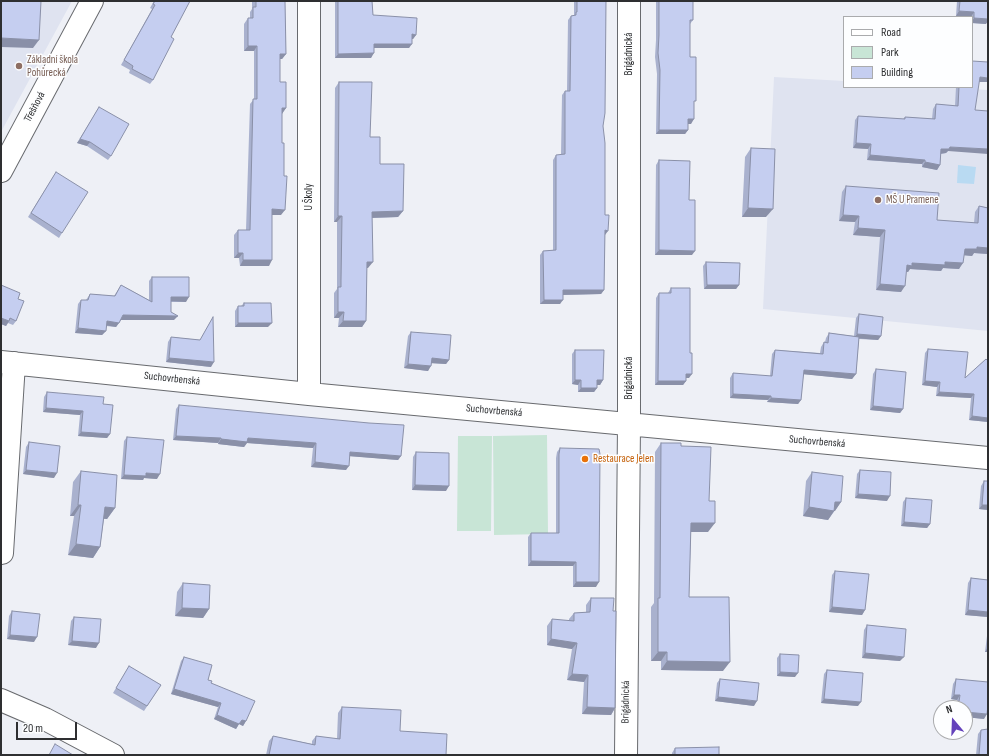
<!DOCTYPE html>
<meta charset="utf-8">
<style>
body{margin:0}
#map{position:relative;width:989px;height:756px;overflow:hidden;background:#eef0f6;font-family:"Sofia Sans Condensed",sans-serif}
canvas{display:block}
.frame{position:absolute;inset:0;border:2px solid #2e2f31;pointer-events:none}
.legend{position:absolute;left:843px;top:16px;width:130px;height:72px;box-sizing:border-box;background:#fdfeff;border:1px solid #aaabad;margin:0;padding:5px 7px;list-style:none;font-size:12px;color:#2e2f31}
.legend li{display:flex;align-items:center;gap:8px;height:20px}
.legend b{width:20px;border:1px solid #aaabad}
.north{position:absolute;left:933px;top:700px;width:40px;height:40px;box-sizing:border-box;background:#fdfeff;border:1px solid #aaabad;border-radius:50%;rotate:341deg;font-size:11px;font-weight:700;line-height:16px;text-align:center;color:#2e2f31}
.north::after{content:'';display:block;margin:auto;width:14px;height:18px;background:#6442bb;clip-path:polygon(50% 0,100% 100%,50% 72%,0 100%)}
.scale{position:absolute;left:16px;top:722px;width:61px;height:18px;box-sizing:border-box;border:2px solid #2e2f31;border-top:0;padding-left:5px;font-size:12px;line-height:14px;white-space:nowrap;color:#2e2f31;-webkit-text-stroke:3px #fdfeff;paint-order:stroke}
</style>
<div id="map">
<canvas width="989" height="756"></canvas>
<div class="frame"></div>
<ul class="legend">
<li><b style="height:5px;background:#fff"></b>Road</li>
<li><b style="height:11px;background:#c8e5d6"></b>Park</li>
<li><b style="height:11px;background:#c5cef0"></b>Building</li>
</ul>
<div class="north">N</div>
<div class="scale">20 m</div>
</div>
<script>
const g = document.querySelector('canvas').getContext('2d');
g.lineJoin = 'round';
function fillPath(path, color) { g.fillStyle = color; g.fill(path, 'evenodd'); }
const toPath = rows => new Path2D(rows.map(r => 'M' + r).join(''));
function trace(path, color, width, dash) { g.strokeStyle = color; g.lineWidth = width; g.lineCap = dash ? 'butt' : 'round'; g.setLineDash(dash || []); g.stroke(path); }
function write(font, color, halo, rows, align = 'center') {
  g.font = font + ' "Sofia Sans Condensed",sans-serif'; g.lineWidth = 3; g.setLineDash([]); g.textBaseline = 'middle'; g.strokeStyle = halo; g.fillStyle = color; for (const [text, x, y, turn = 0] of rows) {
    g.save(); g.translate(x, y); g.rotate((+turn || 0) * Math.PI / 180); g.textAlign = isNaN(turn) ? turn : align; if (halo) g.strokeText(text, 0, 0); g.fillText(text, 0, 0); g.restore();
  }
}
fillPath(toPath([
 [1,1,72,1,1,132],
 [774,77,844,81,844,87,936,87,988,90,988,331,763,309]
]), '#dfe3f0');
fillPath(toPath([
 [547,435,548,534,494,535,493,436],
 [458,436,492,436,491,531,457,531]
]), '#c8e5d6');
fillPath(toPath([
 [958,165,976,167,974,184,957,183]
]), '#b9daf2');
const minor = toPath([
 [309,1,309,394],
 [1,171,92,1],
 [1,362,309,394,988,458],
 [2,553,14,363],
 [626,755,629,424,629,1]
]);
const major = toPath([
 [1,700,45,719,113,755]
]);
trace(minor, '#686a6e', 24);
trace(major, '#686a6e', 24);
trace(minor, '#fff', 22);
trace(major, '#fff', 22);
fillPath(toPath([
 [154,1,190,1,171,37,153,80,150,84,129,73,130,70,121,65,152,9,150,8],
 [252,1,285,1,286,54,282,59,280,59,280,82,286,108,282,113,281,215,272,215,269,266,240,266,239,258,234,258,234,235,238,230,246,230,250,104,254,99,254,51,244,51,244,24,248,18,250,18,250,12,252,9],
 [335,1,372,1,373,15,416,35,413,39,412,39,409,48,374,48,371,58,335,58],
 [574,1,606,1,603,126,605,235,604,290,601,294,563,295,560,304,540,304,540,255,543,251,553,250,553,160,556,155,561,155,562,95,565,91,567,91,568,20,571,16,574,15],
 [656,1,693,1,693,20,690,24,690,57,694,103,691,124,688,124,688,130,685,134,656,134,657,74,655,57,656,40],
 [957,1,988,1,986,24,972,23,972,17,971,17,956,16],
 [972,61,987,82,979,82,948,151,946,153,941,154,940,165,937,170,922,167,922,164,867,160,868,149,853,148,855,120,858,116,903,119,905,117,932,119,933,109,936,104,955,106,956,87,972,87],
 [339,82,370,137,380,164,403,211,398,217,372,218,368,268,367,268,366,321,362,327,338,327,339,318,334,318,334,293,337,289,337,222,334,222,335,88],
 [99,107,111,156,108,160,87,146,77,143],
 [751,148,766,217,742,217,745,157],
 [659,160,689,200,692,255,655,255,656,165],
 [56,172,62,233,59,238,28,217],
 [846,186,937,220,974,223,975,212,979,206,988,208,988,254,974,253,972,256,964,255,959,269,943,268,941,271,910,269,908,272,906,272,901,292,876,290,880,237,853,235,855,222,839,221,842,192],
 [706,262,739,285,736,289,704,289,703,266],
 [152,277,186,302,171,302,171,312,174,320,121,320,116,327,106,326,106,331,102,335,75,333,78,304,81,300,86,300,90,294,114,296,121,285,149,300,149,281],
 [1,285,18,299,16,321,13,325,8,323,6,326,1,324],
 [671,288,689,378,686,378,686,381,683,385,655,385,656,298,659,293,668,293],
 [244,303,268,327,235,327,235,311,238,306,241,306],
 [859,314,881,336,878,340,859,339,856,374,852,379,803,374,801,400,798,404,767,402,768,400,730,398,730,378,733,373,770,376,772,354,775,350,820,353,821,347,824,342,825,342,826,338,829,333,854,336,856,318],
 [213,317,211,367,166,362,168,342,171,337,200,340],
 [411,332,449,360,446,364,431,363,428,371,404,368,408,336],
 [928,349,965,378,986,359,988,422,969,420,971,398,936,396,937,387,922,385,925,353],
 [575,350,603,380,600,385,597,385,597,388,594,392,578,392,578,385,572,384,572,354],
 [876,369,903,409,900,413,870,410,873,374],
 [47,392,103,404,110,434,107,438,78,436,80,415,43,412,44,397],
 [179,405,401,456,398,460,350,456,346,470,311,467,313,448,247,443,244,447,218,444,218,443,173,440,176,409],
 [127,437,157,479,144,478,143,480,121,479,124,441],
 [29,442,54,478,23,474,26,447],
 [661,443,681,446,708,532,691,532,689,597,723,671,661,670,661,661,651,661,651,607,654,603,655,452],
 [560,448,596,587,573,587,573,566,528,566,528,537,531,533,556,533,556,458,557,452],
 [416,452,446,491,412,490,413,457],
 [860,470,887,501,855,498,857,474],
 [81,471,115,508,107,519,104,519,100,547,93,558,68,555,74,516,70,516,73,482],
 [812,472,841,502,828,520,803,516,806,481],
 [984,481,988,481,988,510,979,509,981,486],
 [906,498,930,524,927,528,901,526,903,502],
 [835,571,865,610,862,615,829,612,832,575],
 [971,578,988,580,988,617,965,615,968,583],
 [183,583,209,609,203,618,175,616,177,592],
 [591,598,613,611,615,708,611,715,582,714,584,682,567,680,572,649,547,645,547,626,552,619,569,621,569,619,574,613,586,612,586,605],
 [12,611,34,642,7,639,9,616],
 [74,617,96,648,68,645,71,621],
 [867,625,900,661,862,658,864,630],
 [988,634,988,652,985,652,987,636],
 [780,654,795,677,777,676,777,658],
 [184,657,211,683,246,721,243,726,239,724,236,729,214,719,218,707,171,694,181,661],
 [129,666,161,685,144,711,113,693],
 [827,670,858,706,821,703,824,674],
 [720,679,754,706,715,701,717,683],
 [956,679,984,719,965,717,965,708,956,708,957,700,951,699,953,684],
 [342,707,400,731,446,755,266,755,269,741,273,736,312,744,312,741,316,736,337,739,338,713],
 [981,730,988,755,976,755,978,734],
 [675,748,719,755,672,755,672,753]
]), '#a9b1ce');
fillPath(toPath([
 [959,11,974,12,971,17,956,16],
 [974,18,988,19,988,21,986,24,972,23,972,21],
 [412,34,416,35,413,39,409,39],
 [1,38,39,40,33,48,1,47],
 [374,44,412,44,409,48,371,48],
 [248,46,257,46,254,51,244,51],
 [374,53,371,58,335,58,338,54],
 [280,54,286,54,282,59,276,59],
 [980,77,988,78,988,80,987,82,977,82],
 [282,108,286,108,282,114],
 [688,119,694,119,691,124,685,124],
 [659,130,688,130,685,134,656,134],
 [80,139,90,142,87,146,77,143],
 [856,143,871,144,868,149,853,148],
 [950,147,988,149,988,154,948,151,946,153,938,154,941,149],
 [870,155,925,160,922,164,867,160],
 [925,162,940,165,937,170,922,167],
 [748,208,773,209,766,217,742,217],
 [272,209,285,210,281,215,269,215],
 [403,211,398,217,368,218,372,212],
 [843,215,859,216,855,222,839,221],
 [338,216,342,216,337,222,334,222],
 [858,228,885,230,880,237,853,235],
 [605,230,608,231,605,235,602,235],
 [977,247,988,248,988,254,974,253,972,256,961,255,965,249],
 [659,250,695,251,692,255,655,255],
 [238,253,243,253,239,258,234,258],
 [243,260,272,260,269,266,240,266],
 [367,262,373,262,368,268,363,268],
 [945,262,963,263,959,269,943,268,941,271,910,269,908,272,903,271,907,265,912,263],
 [880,284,905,286,901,292,876,290],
 [707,285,739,285,736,289,704,289],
 [563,290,604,290,601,294,559,295],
 [171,297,189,297,186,302,168,301],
 [544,300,563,300,560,304,540,304],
 [338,312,344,312,339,318,334,318],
 [123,315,178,316,174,320,120,320],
 [1,318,9,321,6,326,1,324],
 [107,321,119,323,116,327,104,325],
 [343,321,366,321,362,327,338,327],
 [238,323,272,323,268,327,235,327],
 [78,328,106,331,102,335,75,333],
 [857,334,881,336,878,340,854,338],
 [169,358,214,362,211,367,166,362],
 [432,358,449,360,446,364,429,363],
 [408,364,431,366,428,371,404,368],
 [804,370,856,374,852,379,801,374],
 [686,374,692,374,689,378,683,378],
 [575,380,581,380,578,385,572,384],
 [597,380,603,380,600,385,594,385],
 [658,381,686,381,683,385,655,385],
 [925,381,940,382,937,387,922,385],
 [581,388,597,388,594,392,578,392],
 [939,392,974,394,971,398,936,396],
 [733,394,771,396,768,400,730,398],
 [771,398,801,400,798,404,767,402],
 [873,406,903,409,900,413,870,410],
 [46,408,83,411,80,415,43,412],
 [972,416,988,418,988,422,969,420],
 [81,432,110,434,107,438,78,436],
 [176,436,221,438,218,443,173,440],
 [248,438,316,443,313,448,247,443,244,447,218,444,221,439],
 [350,452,401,456,398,460,347,456],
 [315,462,349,466,346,470,311,467],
 [26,470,57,473,54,478,23,474],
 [146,473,160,474,157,479,144,478,143,480,121,479,124,475],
 [415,485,449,486,446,491,412,490],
 [858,494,890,496,887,501,855,498],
 [835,502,841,502,835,511,831,511,834,511,828,520,803,516,809,507],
 [78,505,81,505,74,516,70,516],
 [982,505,988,505,988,510,979,509],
 [105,507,115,508,107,519,98,518],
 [904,522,930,524,927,528,901,526],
 [691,523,715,523,708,532,685,532],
 [76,544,100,547,93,558,68,555],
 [531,561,576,562,573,566,528,566],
 [576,582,599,582,596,587,573,587],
 [832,607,865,610,862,615,829,612],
 [182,608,209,609,203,618,175,616],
 [968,610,988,612,988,617,965,615],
 [10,635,37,637,34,642,7,639],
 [551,639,577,643,572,649,547,645],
 [72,641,99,643,96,648,68,645],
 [988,647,988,652,985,652],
 [658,652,667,652,661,661,651,661],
 [865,653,904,657,900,661,862,658],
 [667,661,730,662,723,671,661,670],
 [780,672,798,673,795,677,777,676],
 [572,674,588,675,584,682,567,680],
 [174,689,221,703,218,707,171,694],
 [954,695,960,695,957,700,951,699],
 [718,697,757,701,754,706,715,701],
 [824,699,861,702,858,706,821,703],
 [587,707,615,708,611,715,582,714],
 [965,712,987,714,984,719,965,717],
 [217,715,239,724,236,729,214,719],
 [242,720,246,721,243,726,239,724]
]), '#8a90a8');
const building = toPath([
 [1,1,41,1,39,40,1,38,1,1],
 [155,1,190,1,171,37,174,39,153,80,132,69,133,66,124,60,155,5,153,4,155,1],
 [256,1,285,1,286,54,280,54,280,82,286,82,286,108,282,108,282,143,284,143,284,176,287,176,285,210,272,209,272,260,243,260,243,253,238,253,238,230,250,230,253,99,257,99,257,46,248,46,248,18,253,18,253,7,256,7,256,1],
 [338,1,372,1,373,15,417,18,416,35,412,34,412,44,374,44,374,53,338,54,338,1],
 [577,1,606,1,605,113,603,126,605,143,605,215,609,215,608,231,605,230,604,290,563,290,563,300,544,300,543,251,556,250,556,155,565,154,565,91,570,91,571,16,576,15,576,12,577,12,577,1],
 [659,1,693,1,693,20,690,20,690,57,696,57,696,101,694,101,694,119,688,119,688,130,659,130,660,70,658,53,659,35,659,1],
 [960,1,988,1,988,19,974,18,974,12,959,11,960,1],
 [972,61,988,62,988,78,980,77,975,110,988,111,988,149,950,147,949,149,941,149,940,165,925,162,925,160,870,155,871,144,856,143,858,116,905,119,905,117,935,119,936,104,958,106,959,87,972,87,972,61],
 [339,82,372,82,370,137,380,137,380,164,404,164,403,211,372,212,373,262,367,262,366,321,343,321,344,312,338,312,338,287,341,287,341,280,342,216,338,216,339,82],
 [99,107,129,124,111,156,90,142,80,139,99,107],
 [751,148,775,149,773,209,748,208,751,148],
 [659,160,690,161,689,200,695,200,695,251,659,250,659,160],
 [56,172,88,192,62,233,31,213,56,172],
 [846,186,939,193,937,220,978,223,979,206,988,208,988,248,977,247,977,249,965,249,963,263,945,262,945,265,912,263,912,266,907,265,905,286,880,284,885,230,858,228,859,216,843,215,846,186],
 [706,262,740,263,739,285,707,285,706,262],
 [152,277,189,277,189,297,171,297,171,312,178,316,123,315,119,323,107,321,106,331,78,328,81,300,88,300,90,294,115,296,121,285,152,302,152,277],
 [1,285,20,293,18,299,24,301,16,321,10,318,9,321,1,318,1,285],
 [671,288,690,288,690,353,692,353,692,374,686,374,686,381,658,381,659,293,671,293,671,288],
 [244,303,271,303,272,323,238,323,238,306,244,306,244,303],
 [859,314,883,317,881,336,857,334,859,314],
 [213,317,214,362,169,358,171,337,200,340,213,317],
 [411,332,451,335,449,360,432,358,431,366,408,364,411,332],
 [829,333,859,337,856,374,804,370,801,400,771,398,771,396,733,394,733,373,772,376,775,350,823,354,824,342,828,343,829,333],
 [928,349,968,352,965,378,986,359,988,361,988,418,972,416,974,394,939,392,940,382,925,381,928,349],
 [575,350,604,350,603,380,597,380,597,388,581,388,581,380,575,380,575,350],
 [876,369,906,372,903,409,873,406,876,369],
 [47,392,104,397,103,404,113,405,110,434,81,432,83,411,46,408,47,392],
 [179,405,369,423,404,425,401,456,350,452,349,466,315,462,316,443,248,438,247,442,221,439,221,438,176,436,179,405],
 [127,437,164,440,160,474,146,473,146,476,124,475,127,437],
 [29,442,60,446,57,473,26,470,29,442],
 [661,443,681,443,681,446,711,447,709,501,715,501,715,523,691,523,689,597,729,597,730,662,667,661,667,652,658,652,658,598,660,598,661,443],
 [560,448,599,449,600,454,599,582,576,582,576,562,531,561,531,533,559,533,559,454,560,448],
 [416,452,449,453,449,486,415,485,416,452],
 [860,470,891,472,890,496,858,494,860,470],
 [81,471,117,475,115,508,105,507,100,547,76,544,81,505,78,505,81,471],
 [812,472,843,476,841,502,835,502,834,511,809,507,812,472],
 [984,481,988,481,988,505,982,505,984,481],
 [906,498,932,500,930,524,904,522,906,498],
 [835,571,869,574,865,610,832,607,835,571],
 [971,578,988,580,988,612,968,610,971,578],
 [183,583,210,585,209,609,182,608,183,583],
 [591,598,614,598,613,611,616,611,615,708,587,707,588,675,572,674,577,643,551,639,552,619,574,621,574,613,590,612,591,598],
 [12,611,40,614,37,637,10,635,12,611],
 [74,617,101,619,99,643,72,641,74,617],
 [867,625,906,629,904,657,865,653,867,625],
 [780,654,799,655,798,673,780,672,780,654],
 [184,657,212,665,208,680,212,681,211,683,255,701,246,721,242,720,239,724,217,715,221,703,174,689,184,657],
 [129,666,161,685,147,706,116,688,129,666],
 [827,670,863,673,861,702,824,699,827,670],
 [720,679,759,683,757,701,718,697,720,679],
 [956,679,988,682,988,705,987,714,965,712,965,708,958,708,960,695,954,695,956,679],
 [342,707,401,710,400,731,447,734,446,755,269,755,273,736,315,745,316,736,340,739,342,707],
 [988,729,988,755,979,755,981,730,988,729],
 [55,744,73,755,49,755,55,744],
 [719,747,719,755,675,755,675,748,719,747]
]);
fillPath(building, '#c5cef0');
trace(building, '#8a90a8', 1);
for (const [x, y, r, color] of [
 [19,66,4,"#8d6e63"],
 [878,200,4,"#8d6e63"],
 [585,459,4,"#e8710a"]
]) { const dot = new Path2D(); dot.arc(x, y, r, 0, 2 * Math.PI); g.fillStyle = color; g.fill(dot); trace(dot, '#fdfeff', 1.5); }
write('11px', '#2e2f31', '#fdfeff', [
 ["Brigádnická",629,54,-90],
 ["Třešňová",35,107,-62],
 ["U Školy",309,197,-90],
 ["Brigádnická",629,378,-90],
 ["Suchovrbenská",172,379,6],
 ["Suchovrbenská",494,411,5],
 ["Suchovrbenská",817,442,5],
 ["Brigádnická",626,702,-89]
]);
write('11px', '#785e54', '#fdfeff', [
 ["Základní škola",27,60],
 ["Pohůrecká",27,73],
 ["MŠ U Pramene",886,200]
], 'left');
write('11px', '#c56008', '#fdfeff', [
 ["Restaurace Jelen",593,459]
], 'left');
</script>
